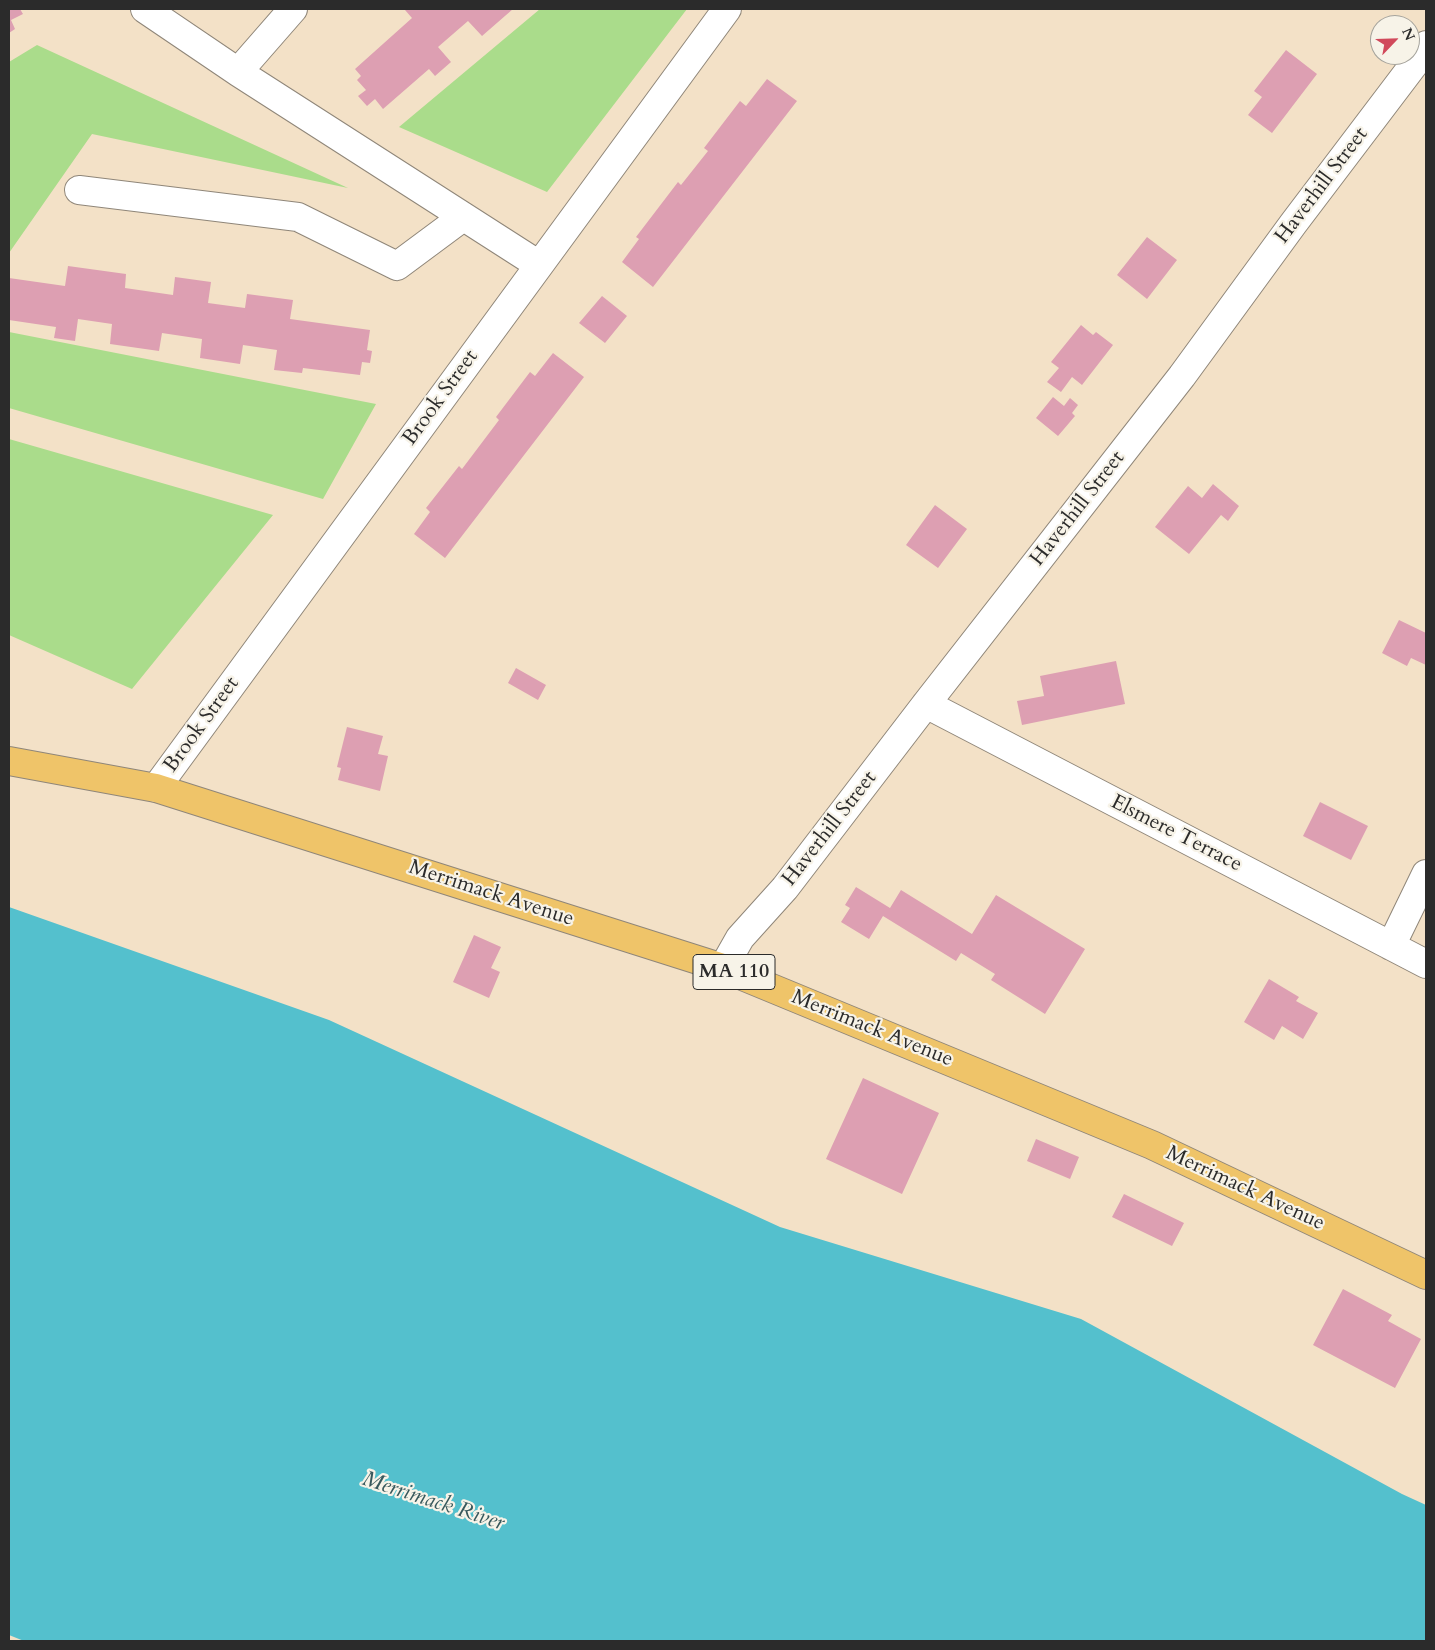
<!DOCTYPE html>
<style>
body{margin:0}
#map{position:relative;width:1435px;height:1650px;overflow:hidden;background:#f3e1c7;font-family:Cardo,serif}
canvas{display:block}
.frame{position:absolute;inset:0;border:10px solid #2b2b2b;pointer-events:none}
.north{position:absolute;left:1370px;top:15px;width:50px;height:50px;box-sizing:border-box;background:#f7f3e8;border:1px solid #a5a39c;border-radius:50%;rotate:66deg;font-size:14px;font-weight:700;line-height:20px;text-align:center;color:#2b2b2b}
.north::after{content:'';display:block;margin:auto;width:18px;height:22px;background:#d1495b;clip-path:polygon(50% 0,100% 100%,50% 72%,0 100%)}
</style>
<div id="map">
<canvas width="1435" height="1650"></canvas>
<div class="frame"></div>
<div class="north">N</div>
</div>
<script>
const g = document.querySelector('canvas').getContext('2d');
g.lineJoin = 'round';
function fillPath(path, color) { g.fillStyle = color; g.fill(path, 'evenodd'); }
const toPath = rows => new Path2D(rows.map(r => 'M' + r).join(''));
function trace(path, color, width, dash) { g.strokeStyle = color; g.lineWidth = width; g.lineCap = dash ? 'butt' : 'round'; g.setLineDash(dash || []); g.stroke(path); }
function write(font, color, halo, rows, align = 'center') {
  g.font = font + ' Cardo,serif'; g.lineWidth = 4.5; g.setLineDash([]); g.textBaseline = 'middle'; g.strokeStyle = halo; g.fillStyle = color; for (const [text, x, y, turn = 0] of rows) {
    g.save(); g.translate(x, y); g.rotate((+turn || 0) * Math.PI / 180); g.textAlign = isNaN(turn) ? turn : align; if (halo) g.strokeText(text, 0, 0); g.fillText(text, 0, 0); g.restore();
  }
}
fillPath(toPath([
 [540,9,687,9,547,192,399,127],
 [37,45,348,188,92,134,9,253,9,62],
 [9,332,376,404,323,499,9,408],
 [9,439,273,515,132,689,9,635]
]), '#aadc8b');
fillPath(toPath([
 [9,907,329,1020,780,1227,1081,1319,1402,1494,1426,1505,1426,1641,24,1641,9,1635]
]), '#54c0cd');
fillPath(toPath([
 [9,9,20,9,23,14,11,20,15,29,9,33],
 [407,9,513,9,482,36,468,21,438,47,451,62,435,76,429,69,383,109,375,99,367,106,358,96,366,90,357,80,361,76,355,69,412,18,405,10],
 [1286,50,1317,74,1272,133,1248,115,1262,97,1254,91],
 [767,79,797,101,653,287,622,262,639,239,636,237,678,182,681,185,708,151,704,148,740,101,746,106],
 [1147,237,1177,260,1147,299,1117,275],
 [68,266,126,274,125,288,173,295,175,277,211,282,208,303,245,308,247,294,293,300,290,319,370,330,367,350,372,351,370,363,362,362,360,375,303,368,302,373,274,370,277,350,243,345,240,364,200,358,202,339,162,333,159,351,110,344,112,324,78,319,75,341,54,338,56,327,9,320,9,278,65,286],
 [602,296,627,316,605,343,579,323],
 [1081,325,1093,335,1096,332,1113,345,1082,385,1072,377,1061,392,1047,382,1059,368,1051,362],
 [553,353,584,377,445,558,414,534,430,512,426,508,459,466,462,469,499,420,496,417,530,372,535,376],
 [1053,397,1064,406,1070,398,1078,405,1072,413,1075,416,1058,436,1036,418],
 [1213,484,1239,506,1228,521,1221,515,1189,554,1155,527,1188,486,1202,498],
 [935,505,967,529,938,568,906,545],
 [1399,620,1426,633,1426,665,1411,658,1407,666,1382,653],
 [1116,661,1125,704,1022,725,1017,701,1044,696,1040,676],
 [516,668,546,685,538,700,508,683],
 [347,727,383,736,378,754,388,756,380,791,338,780,341,768,337,767],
 [1320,802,1368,826,1351,860,1303,836],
 [856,887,890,908,901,890,972,934,996,895,1085,949,1045,1014,991,980,995,974,961,953,956,961,883,916,869,939,841,922,850,908,845,905],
 [474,935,501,947,491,968,500,972,489,998,453,982],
 [1269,979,1299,997,1296,1001,1318,1013,1303,1039,1282,1026,1274,1040,1244,1022],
 [863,1078,939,1113,902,1194,826,1159],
 [1036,1139,1079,1157,1070,1179,1027,1161],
 [1124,1194,1184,1223,1172,1246,1112,1217],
 [1343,1289,1392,1315,1388,1321,1421,1339,1395,1388,1313,1345]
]), '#dd9fb2');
const minor = toPath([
 [145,9,238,72,539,265],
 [238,72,293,9],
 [79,190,298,217,397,266,463,217],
 [926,704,1426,964],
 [156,788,727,9],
 [1391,946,1426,874],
 [723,968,740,938,785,888,926,704,1182,376,1293,224,1415,63,1426,45]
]);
const major = toPath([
 [9,761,156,788,723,968,1152,1145,1426,1275]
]);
trace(minor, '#8f8679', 30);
trace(major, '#8f8679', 30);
trace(minor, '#fff', 28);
trace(major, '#efc469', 28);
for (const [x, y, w] of [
 [734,972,82]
]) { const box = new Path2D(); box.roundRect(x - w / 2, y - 17.5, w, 35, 4); g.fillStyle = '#f7f3e8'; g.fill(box); trace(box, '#2b2b2b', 1); }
write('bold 20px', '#2b2b2b', null, [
 ["MA 110",734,972]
]);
write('21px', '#2b2b2b', '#f7f3e8', [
 ["Haverhill Street",1322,186,-53],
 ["Brook Street",441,398,-54],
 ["Haverhill Street",1078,509,-52],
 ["Brook Street",202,725,-54],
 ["Haverhill Street",830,829,-52],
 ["Elsmere Terrace",1176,834,27],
 ["Merrimack Avenue",491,894,18],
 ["Merrimack Avenue",872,1029,22],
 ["Merrimack Avenue",1245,1189,25]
]);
write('italic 22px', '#37585c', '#f7f3e8', [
 ["Merrimack River",433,1502,18]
]);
</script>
